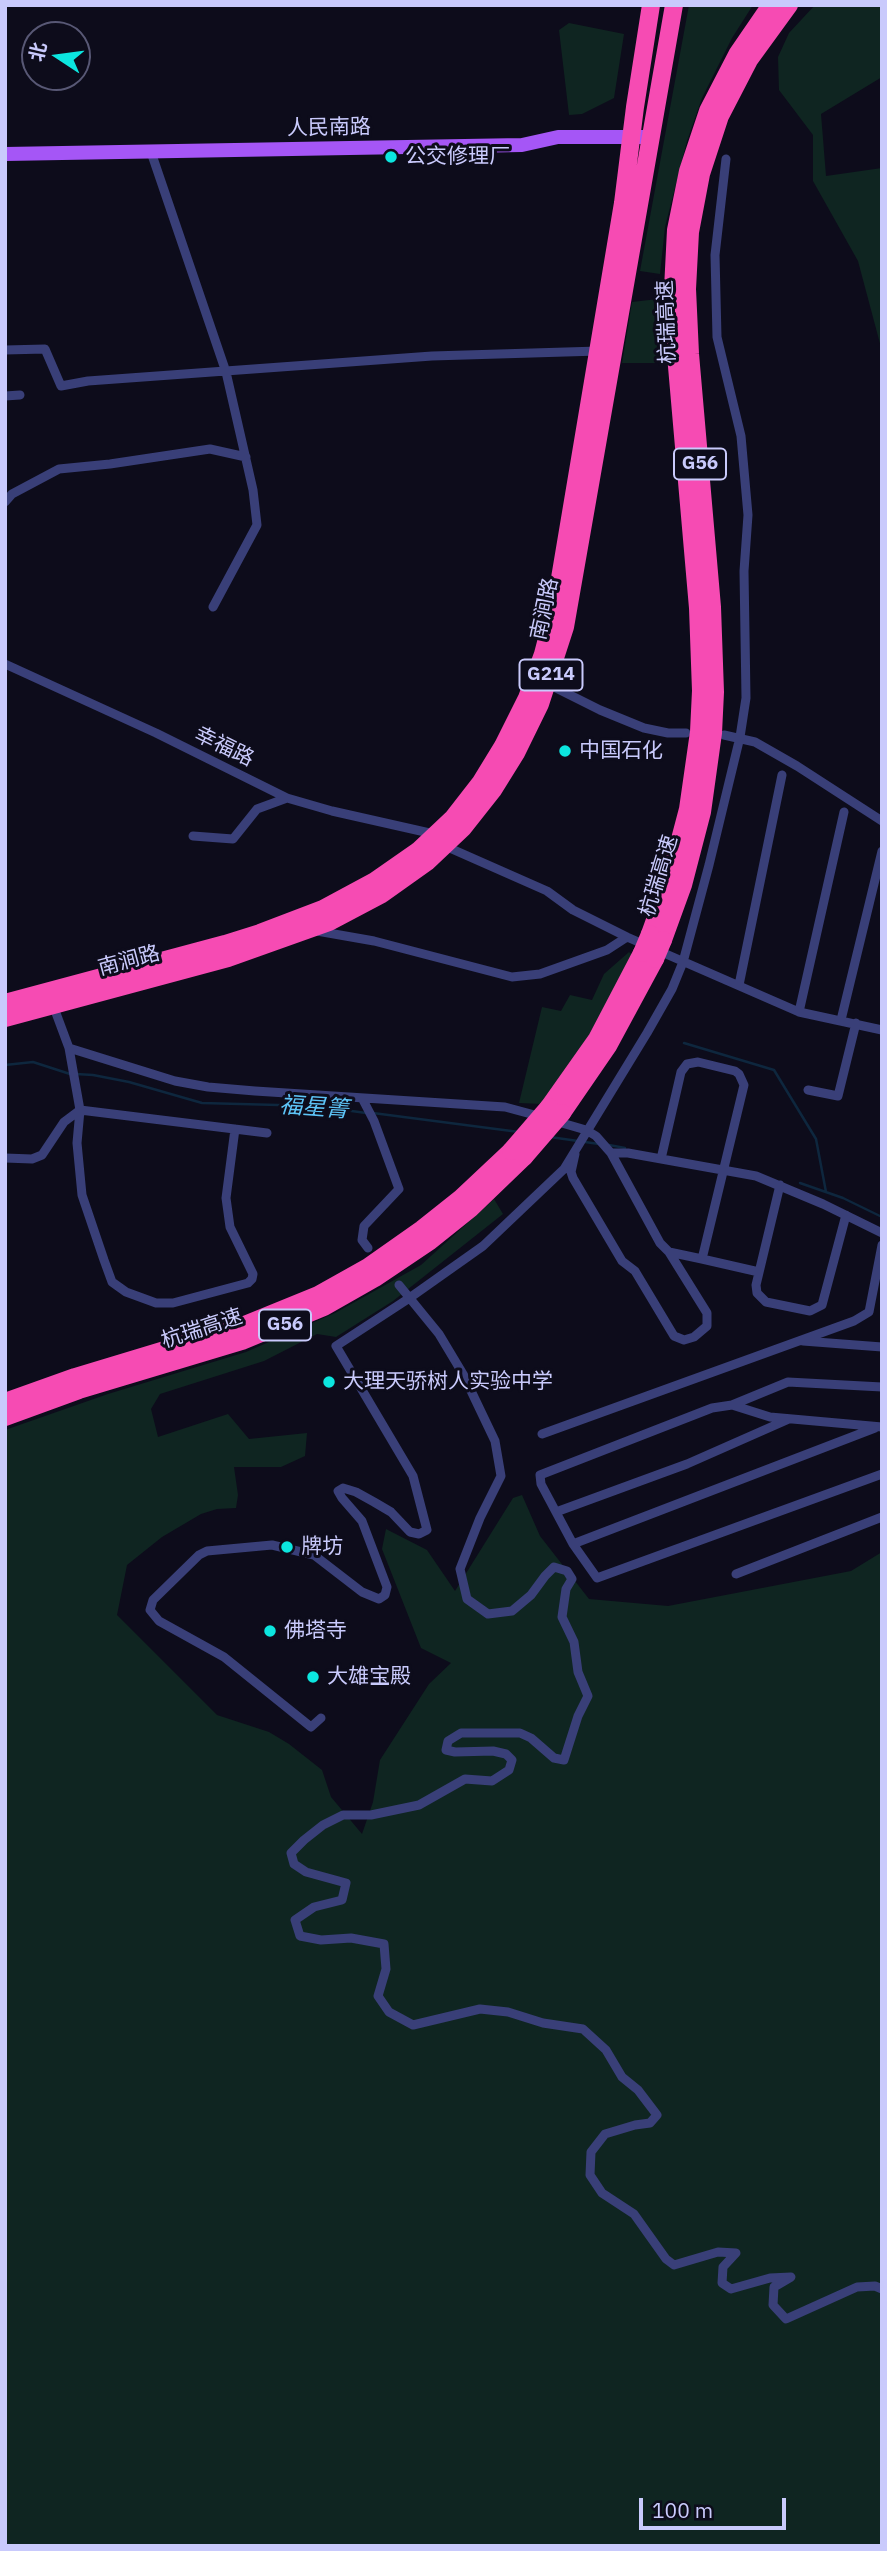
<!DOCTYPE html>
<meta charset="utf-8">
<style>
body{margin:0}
#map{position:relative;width:887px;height:2551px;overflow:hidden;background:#0d0c1b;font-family:"IBM Plex Sans","Noto Sans SC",sans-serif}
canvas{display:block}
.frame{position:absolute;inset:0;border:7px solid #c9cafc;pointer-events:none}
.north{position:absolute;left:21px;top:21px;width:70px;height:70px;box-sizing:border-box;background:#0d0c1b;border:2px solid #585875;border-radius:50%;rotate:283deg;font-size:19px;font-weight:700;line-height:28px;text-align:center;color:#c9cafc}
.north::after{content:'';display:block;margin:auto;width:24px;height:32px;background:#0ce6df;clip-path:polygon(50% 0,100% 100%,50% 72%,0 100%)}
.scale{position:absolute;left:639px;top:2498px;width:147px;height:32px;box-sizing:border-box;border:4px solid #c9cafc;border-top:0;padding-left:9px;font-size:21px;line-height:24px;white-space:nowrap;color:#c9cafc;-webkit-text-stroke:5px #0d0c1b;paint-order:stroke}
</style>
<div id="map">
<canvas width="887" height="2551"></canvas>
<div class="frame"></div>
<div class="north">北</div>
<div class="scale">100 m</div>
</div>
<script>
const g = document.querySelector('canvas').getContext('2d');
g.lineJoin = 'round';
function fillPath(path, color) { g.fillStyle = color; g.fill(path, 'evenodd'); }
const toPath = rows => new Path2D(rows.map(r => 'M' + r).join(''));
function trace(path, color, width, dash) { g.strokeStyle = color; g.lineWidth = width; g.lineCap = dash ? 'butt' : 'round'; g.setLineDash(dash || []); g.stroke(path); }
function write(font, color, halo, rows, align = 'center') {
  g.font = font + ' "IBM Plex Sans","Noto Sans SC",sans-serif'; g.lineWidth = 6; g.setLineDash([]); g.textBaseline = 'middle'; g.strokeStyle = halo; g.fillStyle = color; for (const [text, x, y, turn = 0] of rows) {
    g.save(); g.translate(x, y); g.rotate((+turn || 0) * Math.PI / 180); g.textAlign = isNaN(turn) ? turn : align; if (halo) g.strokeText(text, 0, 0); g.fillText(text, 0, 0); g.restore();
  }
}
fillPath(toPath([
 [689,5,753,5,732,38,702,98,687,141,665,227,660,274,640,271],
 [815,5,882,5,882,77,821,114,826,176,882,168,882,351,858,261,813,181,813,135,779,90,778,57,789,33],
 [569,23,624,34,614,98,582,114,569,115,559,30],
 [658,299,660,356,658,363,622,363,632,302],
 [629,952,633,956,607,1006,571,1066,543,1104,519,1103,542,1007,561,1011,570,995,592,1000,604,974],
 [494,1199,503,1214,393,1301,336,1337,317,1334,264,1361,160,1394,151,1409,158,1437,228,1414,249,1439,307,1433,305,1456,281,1467,234,1467,238,1495,236,1508,217,1509,201,1514,162,1537,127,1565,117,1615,217,1715,269,1732,289,1744,322,1770,331,1797,362,1834,373,1802,380,1760,429,1684,451,1663,421,1648,382,1549,386,1529,427,1550,455,1591,513,1498,522,1495,540,1536,589,1599,668,1606,851,1571,882,1552,882,2546,5,2546,5,1430,108,1394,246,1352,335,1313,421,1265]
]), '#0f2521');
trace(toPath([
 [684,1043,774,1070,816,1139,826,1192],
 [5,1065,33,1062,70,1074],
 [76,1074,93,1075,129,1082,202,1103,316,1106,366,1113],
 [373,1113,519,1132],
 [550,1137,578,1141],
 [585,1142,599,1144],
 [609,1145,625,1148],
 [800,1183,843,1198,882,1217]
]), '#0e273e', 2.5);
trace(toPath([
 [151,152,226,372,253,490,257,525,213,607],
 [5,350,45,349,61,386,88,381,432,356,599,351],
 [5,396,20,395],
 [5,502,12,494,59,469,110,464,210,449,246,457],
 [5,664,156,733,287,798,332,811,434,834],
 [548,684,600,710,644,728,668,733,686,733],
 [724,735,755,742,797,766,882,821],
 [193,836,233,839,257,809,287,798],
 [445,846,547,891,573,910,627,937,799,1012,882,1030],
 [317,931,374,941,512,977,540,974,607,950,627,937],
 [739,985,782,775],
 [53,1005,69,1048,175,1081,208,1087,255,1091,505,1107,542,1117],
 [799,1012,844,812],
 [841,1020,882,851],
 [69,1048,80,1110,267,1133],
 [808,1090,838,1096,856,1023],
 [362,1098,374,1121,399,1189,364,1226,362,1240,368,1248],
 [80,1110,77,1143,82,1195,104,1260,112,1282,126,1292,156,1303,173,1303,248,1283,252,1279,253,1274,230,1227,226,1198,235,1129],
 [555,1121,586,1130,596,1136,611,1153,628,1153,756,1176,823,1204,882,1233],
 [575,1154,571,1172,573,1178,622,1261,635,1271,674,1336,684,1340,694,1337,707,1326,707,1313,669,1252,660,1243,611,1153],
 [5,1158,32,1159,42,1155,64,1122,80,1110],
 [661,1159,681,1072,687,1064,698,1062,735,1071,739,1074,744,1085,702,1259,669,1252],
 [780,1185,756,1285,757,1293,766,1302,810,1311,822,1305,846,1215],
 [702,1259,759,1272],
 [399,1285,439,1334,463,1374,495,1441,501,1476,480,1518,460,1569,467,1599,488,1614,512,1611,531,1595,545,1576,554,1567,567,1571,572,1579,566,1589,562,1617,574,1642,578,1672,588,1696,578,1716,564,1760,554,1758,531,1738,520,1733,461,1733,448,1741,446,1750,455,1752,493,1751,506,1754,512,1760,509,1770,492,1781,465,1779,419,1805,371,1815,343,1815,323,1825,304,1840,291,1853,294,1864,306,1872,346,1883,342,1900,314,1907,295,1920,300,1936,321,1940,351,1938,384,1944,386,1969,378,1996,389,2012,413,2025,480,2009,508,2012,543,2023,583,2029,606,2050,622,2077,638,2090,657,2115,650,2123,635,2125,605,2134,591,2152,590,2175,602,2193,634,2214,666,2259,674,2265,718,2252,736,2253,723,2267,722,2283,731,2289,770,2278,791,2277,774,2287,773,2305,786,2319,857,2287,875,2286,882,2289],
 [803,1341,882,1347],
 [732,1405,788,1382,882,1387],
 [882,1427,770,1417,732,1405,712,1408,540,1475,541,1484,573,1544,597,1578,882,1474],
 [542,1434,854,1321,869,1312,882,1245],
 [556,1512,687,1464,789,1419],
 [573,1544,875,1428],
 [736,1574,882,1517],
 [321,1718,311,1727,224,1657,159,1621,150,1610,153,1600,199,1555,207,1551,272,1545,314,1555,362,1592,379,1599,385,1595,387,1587,362,1521,342,1498,338,1491,343,1488,356,1492,374,1502,391,1512,410,1532,419,1534,427,1530,413,1476,336,1346,408,1299,483,1246,564,1169,647,1033,672,989,683,962,709,865,740,737,746,698,744,571,748,515,741,436,717,337,715,255,726,159]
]), '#393f78', 9);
trace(toPath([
 [5,154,522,145,558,137,652,137]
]), '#a556f6', 14);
trace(toPath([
 [650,934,669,881,688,809,699,732,701,691,698,608,676,355,673,289,676,230,688,171,708,111,738,53,771,5],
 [663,940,683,885,702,812,713,733,715,692,712,607,690,354,687,289,690,232,701,174,720,116,749,60,789,5],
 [5,1003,225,944,260,933,323,909,375,881,418,851,453,818,481,782,503,746,527,698,543,654,555,608,623,203,635,107,651,5],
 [5,1018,228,958,329,922,382,894,427,862,463,828,493,790,516,753,540,704,565,627,674,5],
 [549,1107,597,1039,642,953],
 [562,1113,608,1046,655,959],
 [5,1402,75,1377,237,1328,318,1295,368,1267,422,1229,461,1198,511,1151],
 [5,1417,79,1390,242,1341,324,1307,375,1278,430,1241,470,1209,524,1157]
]), '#f64bb3', 18);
trace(toPath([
 [642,953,650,934],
 [655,959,663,940],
 [511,1151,549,1107],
 [524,1157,562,1113]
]), '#f64bb3', 18);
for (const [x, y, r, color] of [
 [391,157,7,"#0ce6df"],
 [565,751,7,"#0ce6df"],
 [329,1382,7,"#0ce6df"],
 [287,1547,7,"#0ce6df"],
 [270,1631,7,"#0ce6df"],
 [313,1677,7,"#0ce6df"]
]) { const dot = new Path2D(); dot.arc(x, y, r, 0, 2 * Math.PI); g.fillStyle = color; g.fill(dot); trace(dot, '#0d0c1b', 2.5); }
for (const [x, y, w] of [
 [700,464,52],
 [551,675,63],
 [285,1325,52]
]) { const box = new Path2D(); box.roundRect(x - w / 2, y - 15.5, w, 31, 5); g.fillStyle = '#0d0c1b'; g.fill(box); trace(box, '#c9cafc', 2); }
write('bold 19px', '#c9cafc', null, [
 ["G56",700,464],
 ["G214",551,675],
 ["G56",285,1325]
]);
write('21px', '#c9cafc', '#0d0c1b', [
 ["人民南路",329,128,-1],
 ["杭瑞高速",667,322,-92],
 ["南涧路",545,609,-78],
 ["幸福路",224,747,26],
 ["杭瑞高速",659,876,-73],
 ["南涧路",129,961,-15],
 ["杭瑞高速",202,1329,-18]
]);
write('21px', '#c9cafc', '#0d0c1b', [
 ["公交修理厂",405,157],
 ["中国石化",579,751],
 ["大理天骄树人实验中学",343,1382],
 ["牌坊",301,1547],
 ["佛塔寺",284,1631],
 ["大雄宝殿",327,1677]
], 'left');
write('italic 23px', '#5dc4f7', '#0d0c1b', [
 ["福星箐",314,1108,4]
]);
</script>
